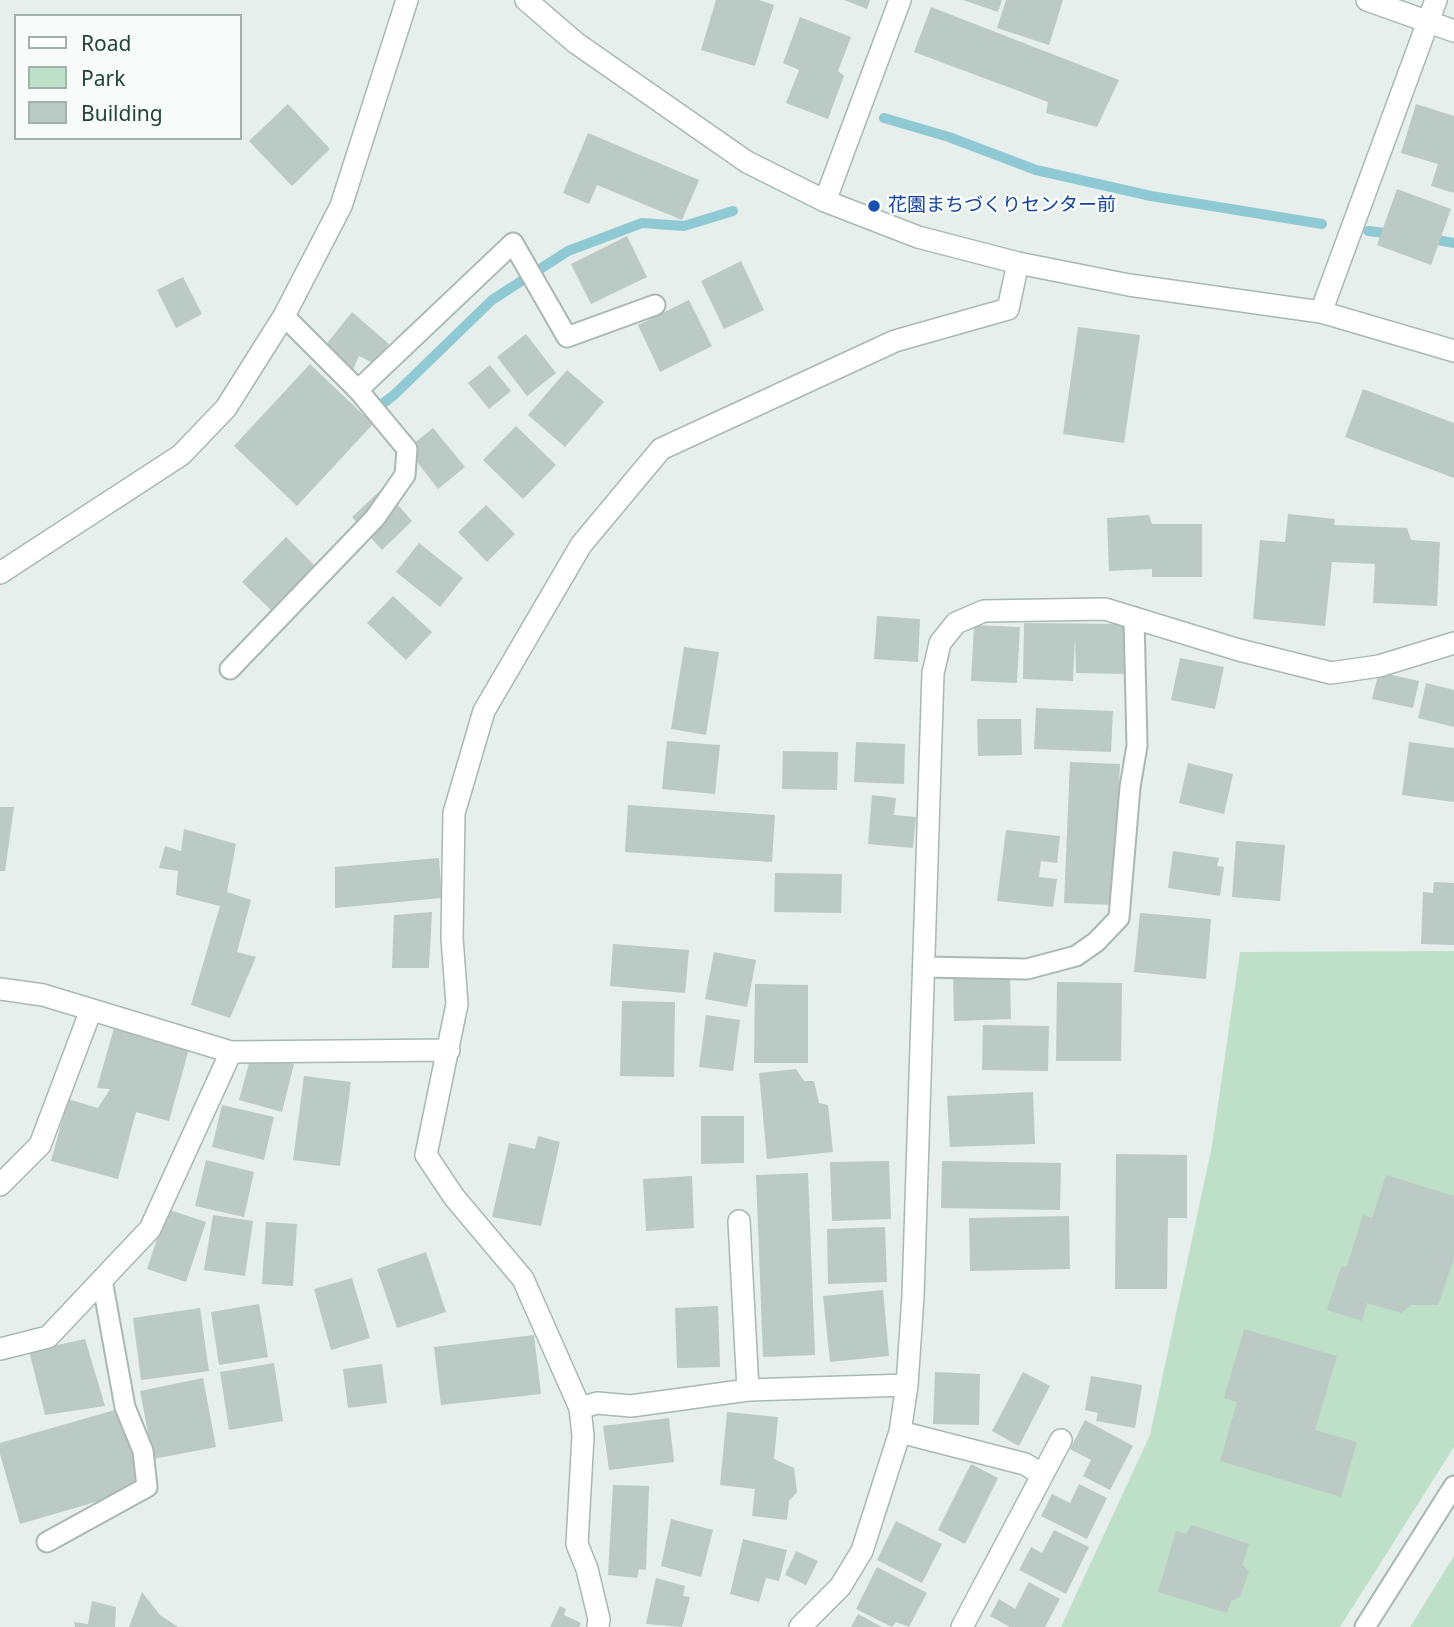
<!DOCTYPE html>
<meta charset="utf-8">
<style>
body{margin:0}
#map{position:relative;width:1454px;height:1627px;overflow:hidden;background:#e6efeb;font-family:"Noto Sans",sans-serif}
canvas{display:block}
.legend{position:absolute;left:14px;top:14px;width:228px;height:126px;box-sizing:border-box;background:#f7fbf9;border:2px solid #a3b1ad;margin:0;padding:9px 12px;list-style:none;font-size:21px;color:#24423a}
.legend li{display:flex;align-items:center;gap:14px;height:35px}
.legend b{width:35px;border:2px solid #a3b1ad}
</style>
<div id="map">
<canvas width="1454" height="1627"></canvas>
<ul class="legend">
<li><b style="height:9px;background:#fff"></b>Road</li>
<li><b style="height:19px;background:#bfe0c8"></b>Park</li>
<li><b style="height:19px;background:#bbcac4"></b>Building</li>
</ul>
</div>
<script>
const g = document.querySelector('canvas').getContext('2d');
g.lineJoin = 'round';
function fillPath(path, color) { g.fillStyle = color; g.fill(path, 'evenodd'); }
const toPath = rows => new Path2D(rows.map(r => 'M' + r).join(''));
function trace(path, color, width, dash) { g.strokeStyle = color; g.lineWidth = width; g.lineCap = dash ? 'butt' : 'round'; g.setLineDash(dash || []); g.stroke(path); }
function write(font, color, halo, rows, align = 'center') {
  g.font = font + ' "Noto Sans","Noto Sans JP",sans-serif'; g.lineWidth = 5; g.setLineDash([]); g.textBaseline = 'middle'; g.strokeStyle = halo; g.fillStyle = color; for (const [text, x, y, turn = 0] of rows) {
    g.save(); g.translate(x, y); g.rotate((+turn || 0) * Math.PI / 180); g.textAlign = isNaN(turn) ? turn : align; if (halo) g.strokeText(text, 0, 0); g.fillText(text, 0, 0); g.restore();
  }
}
fillPath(toPath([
 [1454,951,1454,1447,1340,1627,1061,1627,1150,1435,1212,1146,1240,952],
 [1454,1556,1454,1627,1410,1627]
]), '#bfe0c8');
trace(toPath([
 [884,118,949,137,1036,170,1151,196,1322,224],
 [1368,231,1395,234],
 [1427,238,1454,243],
 [373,411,394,395,492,300,568,251,642,223,684,226,733,211]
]), '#8ec9d4', 10);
fillPath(toPath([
 [716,0,759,0,774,5,755,66,701,50],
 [844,0,870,0,867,9],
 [963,0,1002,0,998,12],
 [1006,0,1063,0,1049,45,997,28],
 [931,7,1119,80,1097,127,1046,113,1048,102,914,52],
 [800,17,851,37,838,71,844,76,828,119,786,103,799,70,783,63],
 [288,104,330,149,292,186,249,141],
 [1416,104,1454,116,1454,193,1431,186,1438,164,1401,153],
 [588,133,699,180,682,220,597,185,589,204,563,193],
 [1397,189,1451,209,1431,265,1377,245],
 [627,236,647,277,591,304,571,264],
 [741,261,764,310,724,329,701,281],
 [183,277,202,314,176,328,157,290],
 [689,300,712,346,660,372,638,325],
 [352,312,389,344,373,363,359,356,353,370,325,346],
 [1078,327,1140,335,1124,443,1063,434],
 [526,334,556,373,527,396,497,357],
 [310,364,373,424,297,506,234,446],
 [490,365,511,391,489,409,468,383],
 [567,370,604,402,565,447,528,415],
 [1363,389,1454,423,1454,478,1345,437],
 [516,426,556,465,523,499,483,460],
 [433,428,465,467,438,489,407,449],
 [383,488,412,521,382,550,352,517],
 [486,505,515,534,487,562,458,532],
 [1288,514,1335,519,1334,525,1407,528,1411,540,1440,542,1437,606,1373,603,1375,564,1332,562,1325,626,1253,619,1260,540,1285,542],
 [1149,515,1152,524,1202,524,1202,577,1152,577,1152,569,1109,571,1107,518],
 [286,537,322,573,279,618,242,582],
 [419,543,463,578,440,607,396,572],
 [393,596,432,632,406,660,367,623],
 [877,616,920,619,918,662,874,659],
 [1024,623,1127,624,1126,674,1076,673,1075,637,1073,681,1023,679],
 [974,625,1020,627,1017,683,971,681],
 [684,647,719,652,706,735,671,729],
 [1180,658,1224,667,1215,709,1171,700],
 [1379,672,1419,681,1413,708,1372,699],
 [1426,683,1454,690,1454,727,1418,718],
 [1036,708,1113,711,1111,752,1034,749],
 [977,719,1021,719,1022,755,978,756],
 [667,741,720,745,715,794,662,789],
 [856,742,905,744,904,784,854,782],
 [1409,742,1454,748,1454,802,1402,795],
 [783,751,838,752,837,790,782,789],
 [1070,762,1120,764,1114,905,1064,903],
 [1188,763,1233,774,1224,814,1179,803],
 [872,795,896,798,894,815,916,817,913,848,868,844],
 [628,805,775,815,772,862,625,852],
 [0,807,14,807,5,871,0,871],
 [184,829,236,844,227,892,251,900,237,952,256,957,230,1018,191,1005,220,906,176,895,178,871,159,868,165,846,181,851],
 [1006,830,1060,836,1057,863,1041,861,1039,877,1057,879,1053,907,997,901],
 [1236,841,1285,845,1280,901,1232,897],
 [1173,851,1219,858,1217,866,1224,867,1220,896,1168,888],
 [439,858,442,898,335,908,335,867],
 [775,873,842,874,841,913,774,912],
 [1434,882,1454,883,1454,945,1421,944,1423,892,1433,893],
 [432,912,429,968,392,968,394,915],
 [1140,913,1211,919,1206,979,1134,972],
 [613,944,689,950,685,993,610,986],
 [714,952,756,960,747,1007,705,999],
 [1010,976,1011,1019,954,1021,953,978],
 [1057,982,1122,983,1121,1061,1056,1061],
 [755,984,808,985,808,1063,754,1063],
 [622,1001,675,1002,674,1077,620,1076],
 [706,1015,740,1020,733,1071,699,1067],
 [983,1025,1049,1026,1048,1071,982,1070],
 [114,1028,189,1049,169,1121,136,1112,118,1179,51,1161,68,1099,98,1108,110,1089,97,1088],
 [252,1052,294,1064,282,1112,239,1100],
 [796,1069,804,1081,814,1081,819,1103,828,1105,833,1152,767,1159,759,1073],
 [304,1076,351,1082,340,1166,293,1160],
 [1033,1092,1035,1144,950,1147,947,1096],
 [222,1105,274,1117,264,1160,212,1147],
 [701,1116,744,1116,744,1163,701,1164],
 [538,1136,560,1142,541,1226,492,1217,509,1143,535,1149],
 [1116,1154,1187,1155,1187,1218,1168,1218,1167,1289,1115,1289],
 [206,1160,254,1172,244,1217,195,1206],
 [889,1161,891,1219,832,1221,830,1162],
 [942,1161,1061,1163,1060,1210,941,1208],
 [808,1173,815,1355,763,1357,756,1175],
 [1386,1175,1454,1196,1454,1259,1438,1305,1411,1305,1401,1313,1367,1303,1362,1321,1327,1310,1341,1267,1347,1266,1363,1215,1372,1218],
 [692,1176,694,1228,646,1231,643,1179],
 [167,1209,206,1222,186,1282,147,1269],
 [213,1215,253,1221,245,1276,204,1270],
 [1069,1216,1070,1269,970,1271,969,1218],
 [266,1222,297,1224,293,1286,262,1284],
 [885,1227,887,1282,828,1284,827,1229],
 [426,1252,446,1312,397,1328,377,1269],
 [352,1278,370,1338,331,1350,314,1289],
 [883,1290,889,1356,830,1362,823,1296],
 [259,1304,268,1357,219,1365,211,1312],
 [718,1306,720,1367,677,1368,675,1308],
 [200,1308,209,1371,141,1380,133,1318],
 [1244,1329,1337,1356,1315,1430,1357,1442,1341,1497,1220,1461,1237,1402,1224,1398],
 [534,1335,541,1394,441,1405,434,1347],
 [85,1339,105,1406,45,1415,29,1351],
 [274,1363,283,1421,229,1430,220,1372],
 [382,1364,387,1403,348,1408,343,1369],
 [935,1372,980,1374,979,1425,933,1424],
 [1023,1372,1050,1386,1019,1446,992,1431],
 [1091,1376,1142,1385,1135,1428,1096,1421,1098,1413,1085,1410],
 [203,1378,216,1447,153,1459,140,1391],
 [125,1407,147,1487,20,1524,0,1454,0,1443],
 [727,1412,778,1417,774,1459,794,1468,797,1492,789,1501,787,1520,752,1516,755,1489,720,1485],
 [669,1418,674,1462,609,1470,603,1426],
 [1085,1420,1133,1446,1110,1490,1083,1476,1091,1460,1070,1449],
 [971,1464,998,1478,965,1544,938,1530],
 [1079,1484,1107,1498,1087,1539,1041,1516,1052,1494,1070,1503],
 [613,1485,649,1486,646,1570,639,1569,637,1578,608,1575],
 [671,1519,713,1530,701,1577,661,1566],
 [896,1521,942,1544,922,1583,877,1560],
 [1192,1525,1249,1544,1242,1565,1249,1571,1240,1597,1231,1601,1227,1613,1158,1592,1176,1531,1186,1534],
 [1054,1530,1089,1547,1066,1594,1019,1570,1031,1547,1042,1553],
 [743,1539,787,1550,779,1581,766,1578,759,1602,730,1594],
 [796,1551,818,1561,806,1585,785,1575],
 [877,1567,927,1593,909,1627,896,1622,892,1627,856,1609],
 [656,1578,685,1586,683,1596,690,1597,682,1627,646,1624],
 [1029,1582,1060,1599,1045,1627,1010,1627,990,1616,999,1599,1015,1609],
 [142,1592,160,1615,178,1627,129,1627],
 [92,1601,116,1607,115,1627,75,1627,74,1622,88,1624],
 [560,1606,566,1609,564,1615,581,1623,579,1627,550,1627],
 [858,1614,882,1627,851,1627]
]), '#bbcac4');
const service = toPath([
 [284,316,358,390,513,243,567,337,655,305],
 [230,669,375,518,405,475,407,449,358,390],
 [924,967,1027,969,1076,956,1096,942,1119,918,1130,787,1137,746,1134,617],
 [47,1542,147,1487,143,1451,125,1407,102,1280],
 [1365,1627,1454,1486]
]);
const minor = toPath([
 [1367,0,1454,31],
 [825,201,900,0],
 [1321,312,1436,0],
 [0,989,43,995,231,1052,449,1050],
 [0,1185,40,1145,91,1010],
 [739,1221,748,1390],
 [0,1349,48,1337,150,1229,231,1052],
 [580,1408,597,1403,631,1406,748,1390,907,1385],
 [900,1432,1025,1464,1041,1474],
 [598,1627,599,1619,587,1569,577,1544,583,1436,580,1408,523,1279,454,1197,426,1155,457,1004,452,938,454,813,484,711,581,545,661,449,895,341,1008,309,1018,263],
 [800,1627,840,1587,862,1551,900,1432,907,1385,913,1296,933,673,940,643,956,623,984,611,1105,609,1239,650,1331,673,1379,666,1454,643],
 [962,1627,1061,1440]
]);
const tertiary = toPath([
 [526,0,576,43,747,162,825,201,918,237,1018,263,1129,285,1321,312,1454,351],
 [0,573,181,455,226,408,284,316,341,206,407,0]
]);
trace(service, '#a8b8b2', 23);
trace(minor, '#a8b8b2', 24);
trace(tertiary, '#a8b8b2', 24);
trace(service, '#fff', 19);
trace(minor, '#fff', 21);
trace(tertiary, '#fff', 21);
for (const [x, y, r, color] of [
 [874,206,7,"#1a4fb4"]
]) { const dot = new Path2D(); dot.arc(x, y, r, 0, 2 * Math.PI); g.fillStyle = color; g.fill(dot); trace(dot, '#f7fbf9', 2.5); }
write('19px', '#164399', '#f7fbf9', [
 ["花園まちづくりセンター前",888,206]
], 'left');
</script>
